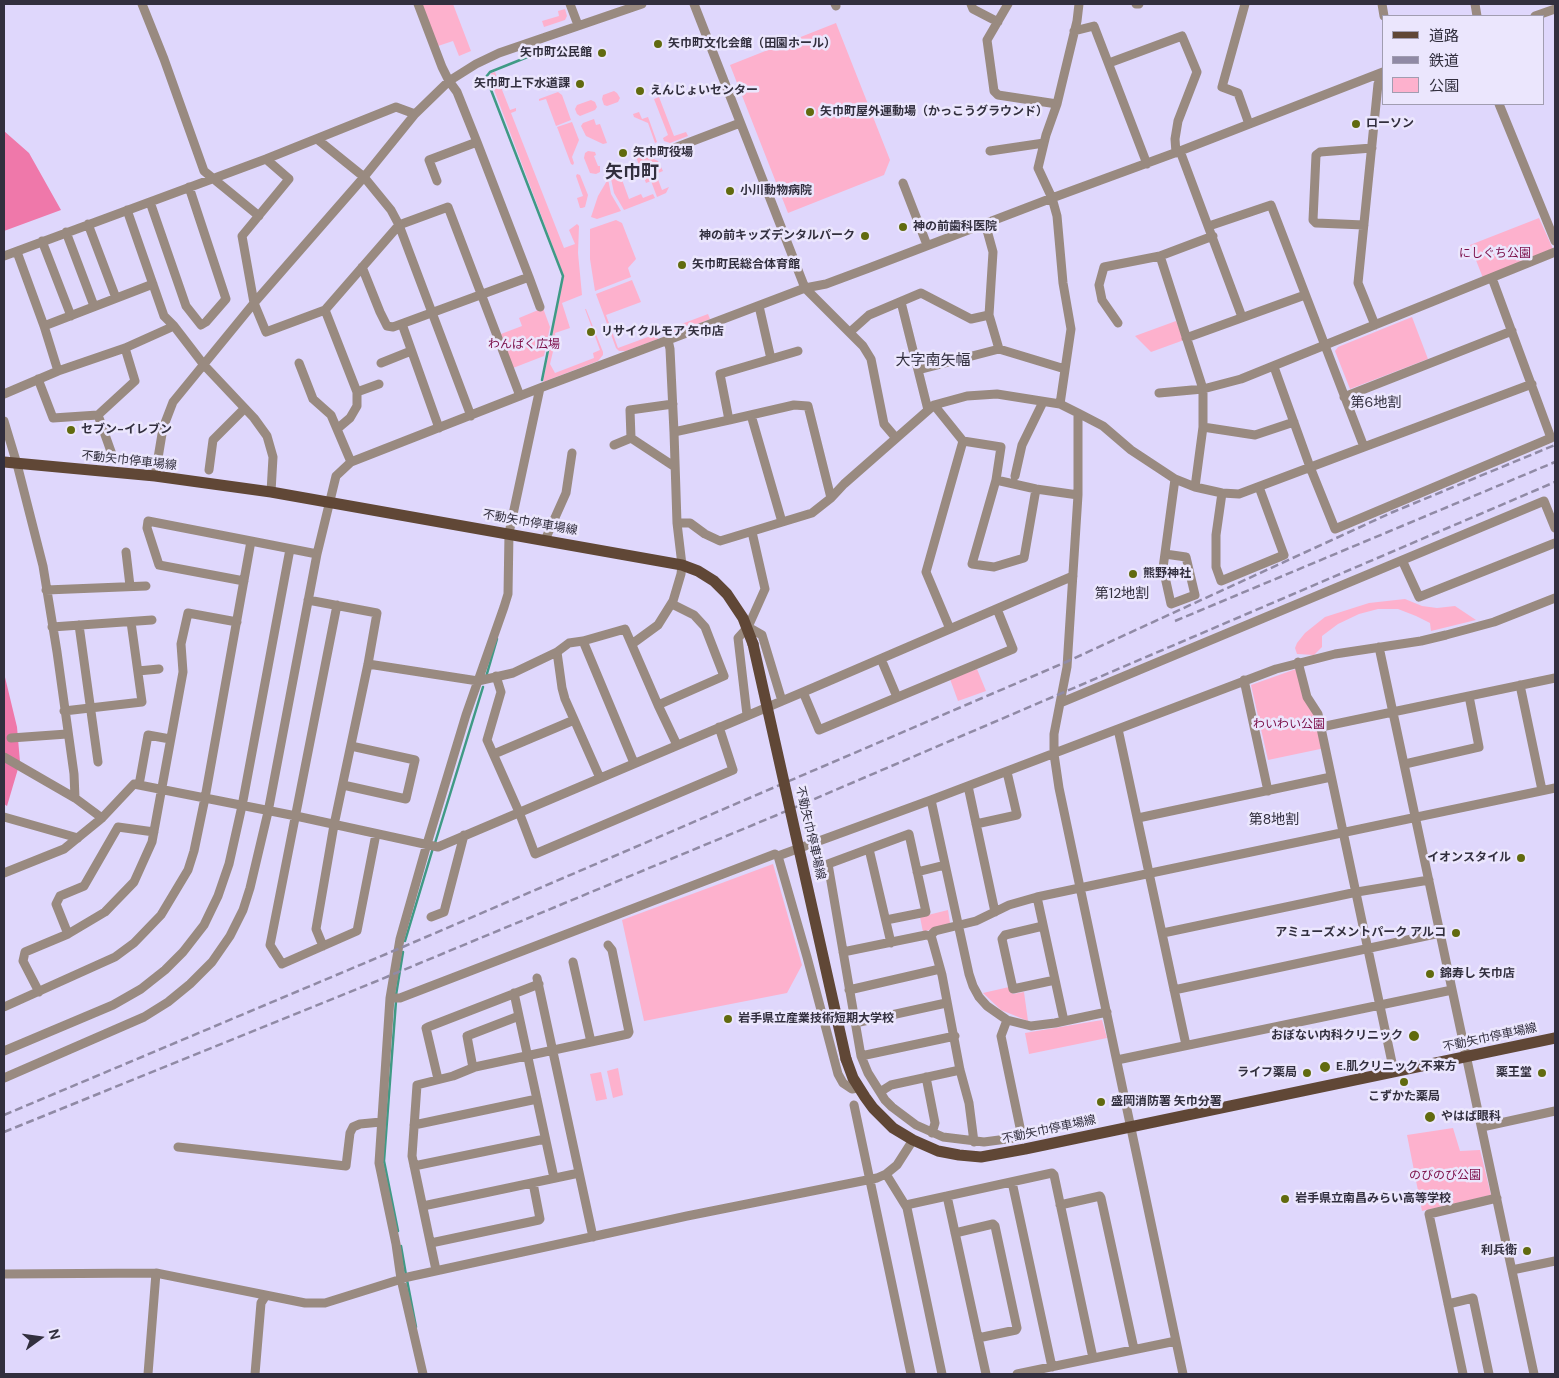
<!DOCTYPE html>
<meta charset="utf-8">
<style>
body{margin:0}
#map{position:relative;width:1559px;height:1378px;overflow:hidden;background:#dfd7fc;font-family:"DM Sans","Noto Sans JP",sans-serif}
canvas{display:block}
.frame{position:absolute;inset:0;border:5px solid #322f3e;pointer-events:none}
.legend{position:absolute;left:1382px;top:15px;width:162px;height:90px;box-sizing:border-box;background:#ebe6fd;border:1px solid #a19db1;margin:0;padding:6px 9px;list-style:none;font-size:15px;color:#322f3e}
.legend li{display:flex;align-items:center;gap:10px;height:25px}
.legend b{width:25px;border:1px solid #a19db1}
.north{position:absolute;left:15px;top:1313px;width:50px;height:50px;-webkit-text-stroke:4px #ebe6fd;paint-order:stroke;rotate:76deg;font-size:14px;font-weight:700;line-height:20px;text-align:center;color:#322f3e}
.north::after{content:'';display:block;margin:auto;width:18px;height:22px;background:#322f3e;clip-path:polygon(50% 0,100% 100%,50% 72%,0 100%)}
</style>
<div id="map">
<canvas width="1559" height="1378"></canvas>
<div class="frame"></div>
<ul class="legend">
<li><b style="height:6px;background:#604736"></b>道路</li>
<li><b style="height:6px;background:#908aa5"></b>鉄道</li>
<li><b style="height:14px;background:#fdb1cd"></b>公園</li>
</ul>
<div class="north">N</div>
</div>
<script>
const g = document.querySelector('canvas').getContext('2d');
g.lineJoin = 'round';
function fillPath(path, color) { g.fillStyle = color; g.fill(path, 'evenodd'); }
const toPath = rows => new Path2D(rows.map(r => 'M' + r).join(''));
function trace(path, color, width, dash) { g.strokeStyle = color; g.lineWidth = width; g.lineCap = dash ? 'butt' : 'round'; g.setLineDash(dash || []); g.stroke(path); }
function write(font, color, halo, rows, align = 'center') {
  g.font = font + ' "DM Sans","Noto Sans JP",sans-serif'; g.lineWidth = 5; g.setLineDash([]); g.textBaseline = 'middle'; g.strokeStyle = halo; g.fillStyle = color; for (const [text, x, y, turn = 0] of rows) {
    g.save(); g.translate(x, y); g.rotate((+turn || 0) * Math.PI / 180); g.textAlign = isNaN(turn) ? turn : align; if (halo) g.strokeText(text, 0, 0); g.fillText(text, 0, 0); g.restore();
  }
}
fillPath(toPath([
 [422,4,453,4,471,51,459,56,453,41,438,46],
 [565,9,567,16,565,20,544,27,542,21,559,16,558,11],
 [836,23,890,160,884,175,788,213,730,65],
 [495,72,510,110,516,108,516,111,511,113,564,248,575,244,569,230,577,224,579,226,578,253,582,295,562,303,570,328,555,333,556,339,550,364,555,373,594,358,593,353,600,350,585,309,586,309,603,352,603,355,598,361,543,382,564,276,490,79,491,73],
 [614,91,617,93,620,98,618,102,607,106,604,105,602,99,603,95],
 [558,92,562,95,571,120,556,126,546,99,539,101,539,99],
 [659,97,674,136,686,132,688,136,670,143,664,141,663,138,668,135,654,99],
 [591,100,595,102,597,107,595,110,580,116,577,114,575,109,577,105],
 [639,112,642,119,648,117,657,142,655,143,648,123,634,117,633,114],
 [594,119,596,125,600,124,607,143,603,144,586,136,581,126,583,123],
 [572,122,579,140,572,157,574,163,573,165,571,164,557,127],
 [588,151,595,152,596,155,594,156,598,166,600,166,600,172,596,174,590,173,584,158,585,153],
 [643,154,658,161,663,171,656,174,662,190,669,187,666,193,657,197,651,181,646,183,636,157],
 [614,172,617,178,621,177,629,199,641,194,643,198,653,194,655,198,624,210,614,193,610,174],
 [577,174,580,175,588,195,585,207,582,208,580,208,577,198,583,196,576,176],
 [608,179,611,194,621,211,597,219,591,217,598,196],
 [1539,218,1553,249,1483,278,1470,245],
 [616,220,622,223,636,259,628,268,631,277,595,291,590,259,590,229],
 [632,280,641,302,606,315,618,348,656,334,658,339,626,351,619,351,616,348,596,294],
 [543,308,550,327,544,356,513,368,501,334,522,326,519,318],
 [708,314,710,319,665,337,663,331],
 [1412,317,1428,359,1350,389,1335,351,1338,347],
 [1176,321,1184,340,1151,352,1135,336],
 [1405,599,1422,606,1437,608,1455,606,1476,620,1431,631,1430,623,1416,616,1398,609,1378,609,1359,614,1338,624,1322,636,1322,647,1314,655,1297,654,1295,648,1297,643,1305,633,1325,617,1369,603],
 [977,669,986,691,958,701,950,679],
 [1296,669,1315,714,1325,748,1268,760,1251,685],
 [773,864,802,965,787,993,644,1021,622,920],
 [948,910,950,923,923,932,920,917],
 [1009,987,1013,994,1024,992,1028,1021,1001,1010,983,993],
 [1102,1020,1107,1038,1029,1054,1025,1033],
 [618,1068,623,1095,613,1098,607,1071],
 [601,1072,607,1099,596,1101,590,1074],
 [1453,1128,1460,1151,1480,1150,1491,1195,1422,1211,1407,1135]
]), '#fdb1cd');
fillPath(toPath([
 [4,131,29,153,61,210,4,231],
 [4,673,17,727,20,762,7,806,4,804]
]), '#ef78aa');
trace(toPath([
 [535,54,490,72,486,77,563,276,542,380],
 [486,677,497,639],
 [435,843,483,687],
 [405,941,433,848],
 [396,995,403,952],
 [396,1001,384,1161,398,1231],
 [401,1246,406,1275],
 [407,1280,416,1327]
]), '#3f9a85', 2.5);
trace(toPath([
 [142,4,164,59,204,171,259,216],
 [570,4,578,25],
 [694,4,805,288,863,346,871,359,884,424,896,438],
 [835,4,836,6],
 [971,4,973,9,998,22],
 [1008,4,987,40,994,91,998,95,1057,104],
 [1136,4,1139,4],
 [1245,4,1222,87,1238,93,1249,124],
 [1382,4,1384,16],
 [1475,4,1477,16],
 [1535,16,1555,9],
 [1074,31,1094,26,1147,164],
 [1109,63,1182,36,1197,72,1178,121,1175,139,1176,153],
 [1499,104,1555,241],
 [317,139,364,177,391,210,399,225,471,416],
 [990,151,1044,143],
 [1180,151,1242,317],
 [664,152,740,123],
 [266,159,289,179,242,236,254,303,266,332,325,310,399,225,448,207,520,396],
 [437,181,429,160,477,142],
 [903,183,927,245],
 [150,202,186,306,201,325,206,322,226,299,189,187],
 [127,210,164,316,174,326,204,365,254,418,267,436,273,457,271,492],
 [985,223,993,252,989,315,999,349],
 [88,224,116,298],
 [1364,225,1316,223,1313,220,1316,155,1320,152,1372,148],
 [66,232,94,306],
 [42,241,71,316],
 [17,252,44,326],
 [4,256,266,159,396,107,415,114],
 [1160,256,1203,389,1203,427,1195,487],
 [362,267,380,312,387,326,393,327,529,277,477,142,457,92,449,81,442,67,418,4],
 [529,277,540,307],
 [901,302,918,370],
 [759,306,771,359,720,374,729,420,794,405,808,406,831,498],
 [325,310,357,392,357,406,350,418,337,429],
 [1118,323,1102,300,1099,285,1104,267,1160,256,1213,236],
 [402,324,439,428],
 [1375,325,1358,283,1378,84,1383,73],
 [850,332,869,315,921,293,971,319,989,315],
 [1186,338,1305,295],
 [771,359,798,351],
 [299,363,313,399,331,415,351,462],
 [381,363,411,351],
 [1274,367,1310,467,1335,529,1551,438,1492,278],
 [58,371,44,326,153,284],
 [38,379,53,418,98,415],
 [357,392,379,384],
 [1159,393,1203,389,1241,379,1555,252],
 [4,394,58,371,125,348,174,326],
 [1344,397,1512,331],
 [1060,404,1071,329,1063,283,1057,216,1052,198,1038,168,1046,135,1057,104,1077,21,1079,4],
 [934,405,963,441,1001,447,996,480,972,564,994,567,1024,558,1036,489],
 [928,410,918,370,999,349,1065,369],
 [1078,413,1103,426,1131,450,1175,479,1195,487,1222,493,1239,494,1364,447,1271,205,1209,226],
 [751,415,782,522],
 [4,421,17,464,43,566,57,652,74,774,75,798,102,818],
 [1203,427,1255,435,1294,422],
 [674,432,729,420],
 [631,438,675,467],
 [614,445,631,438,630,410,673,404],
 [1364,447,1532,384],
 [114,460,98,415,135,381,125,348],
 [209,470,213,440,244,409],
 [155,476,163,428,173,402,254,303,364,177,415,114,449,81,476,64,499,53,642,4],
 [1015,476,1022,445,1043,402],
 [996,480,1036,489,1078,495],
 [1222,493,1216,535,1216,567,1221,581,1284,555,1259,487],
 [677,523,690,523,705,534,720,541,812,513,831,498,844,484,934,405,967,396,997,394,1060,404,1078,413,1078,495,1067,667,1054,734,1054,754,1059,788,1183,1374],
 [545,540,566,493,572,453],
 [126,552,130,586],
 [1165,554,1186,557,1195,595,1171,604,1163,568,1175,479],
 [1402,560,1419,597,1555,543],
 [244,581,159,565,147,528,148,521,251,541],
 [46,590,146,586],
 [308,600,377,613,368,664,334,825,316,929,323,946],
 [337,605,270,945,282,964,357,931,376,834],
 [79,625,98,762],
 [52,627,152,620],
 [748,627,762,635,782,701],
 [950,629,926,572,963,441],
 [583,641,634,763],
 [632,644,658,625,673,601,681,574,682,565,677,523,674,432,670,349,668,340,805,288,826,284,869,268,1052,198,1180,151,1383,72],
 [1379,647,1534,1374],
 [557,652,562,688,565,699,600,778],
 [881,659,897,697],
 [1298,662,1307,697,1318,714,1394,1072],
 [368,664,478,681,513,673,557,652,569,643,583,641,625,629,658,705,677,745],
 [138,671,159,669],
 [496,676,501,692,487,740,519,812,535,854,733,770,719,727],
 [1244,680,1268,791],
 [1520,685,1542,790],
 [803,692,819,730,1013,649,997,609],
 [1060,703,1544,501,1555,528],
 [658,705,724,676,705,627,694,615,672,604],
 [64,711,142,702,131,622],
 [747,715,738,638,748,627,765,589,752,532],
 [1321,727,1555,678],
 [1118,729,1186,1045],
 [11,738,67,734],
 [494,754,574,720],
 [4,757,75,798],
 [1405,764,1479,747,1469,696],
 [139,785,148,735,170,739],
 [343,785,406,799,415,760,351,746],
 [968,786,995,912],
 [931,800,969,974,973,986,979,997,987,1006,1007,1020,1031,1026,1055,1023,1107,1012],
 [4,817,78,838],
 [1138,818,1331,777],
 [976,824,1017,815,1007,772],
 [869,849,891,943],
 [778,856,807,957,838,1074,843,1083,852,1089,858,1088],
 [917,872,945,865],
 [4,873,64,849,102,818,134,784,296,816,438,847,815,687,1073,576],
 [1037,897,1064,1021],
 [431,917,444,912,464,835],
 [886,920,926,912,909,834,828,864,861,1056,868,1073,885,1100,892,1107,916,1125,943,1137,984,1142,1022,1137,1001,1036,1007,1020],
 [1043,926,1005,935,1002,939,1013,989,1055,980],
 [1163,933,1357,892,1429,880],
 [68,934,56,904,60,896,84,886,118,827,154,832],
 [930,936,935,931,976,921,1009,905,1037,897,1555,788],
 [843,952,926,935,930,936,932,939,942,975,960,1070,969,1103,974,1142],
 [573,962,591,1042],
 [537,978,593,1237],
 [849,990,940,969],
 [1174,990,1440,933],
 [39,992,23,961,25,952,68,934,105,912,134,882,152,842,183,672,181,644,188,613,237,622],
 [514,993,554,1178],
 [390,998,400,998,775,854,778,856,931,800,1276,669,1335,654,1421,641,1446,635,1494,622,1555,598],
 [4,1007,115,957,134,943,161,915,188,870,194,851,205,798,251,541,317,554],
 [855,1023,946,1003],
 [4,1051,113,1005,141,989,165,970,183,952,204,925,218,896,229,864,242,806,290,549],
 [861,1056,955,1036],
 [1117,1060,1452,990],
 [473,1068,467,1036,519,1016],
 [926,1077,935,1123,932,1133],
 [4,1078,144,1017,168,1002,190,984,212,962,230,936,243,910,250,888,268,812,317,554,336,476,351,462,540,388,668,340],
 [438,1079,426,1028,428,1027,539,984],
 [880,1092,891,1085,960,1070],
 [854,1105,911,1374],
 [414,1125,537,1099],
 [1482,1127,1555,1111],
 [178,1147,346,1166,350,1133,353,1127,360,1124,381,1122],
 [414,1166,545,1139],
 [886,1174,907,1208,942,1374],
 [1012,1182,1052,1367],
 [947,1196,986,1374],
 [906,1205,1052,1173,1054,1175,1093,1358],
 [1060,1205,1100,1196,1101,1198,1134,1349],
 [423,1206,579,1173],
 [955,1233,993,1224,995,1226,1017,1328,1016,1330,978,1338],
 [431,1243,539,1220,540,1219,533,1183],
 [436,1270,412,1156,417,1085,453,1076,475,1067,628,1034,629,1032,612,950,608,945],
 [1512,1270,1555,1261],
 [4,1274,156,1273,305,1303,325,1303,408,1277,687,1216,877,1178,886,1174,897,1165,913,1140],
 [1448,1304,1473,1298,1489,1374],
 [148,1374,156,1273],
 [255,1374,261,1303,266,1295],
 [423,1374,401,1279,396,1244,379,1163,390,998,400,939,427,844,466,715,504,607,508,594,509,533,540,388],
 [1017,1374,1176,1341],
 [1463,1374,1429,1214,1497,1198]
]), '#998a80', 9);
trace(toPath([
 [4,462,155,476,271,492,682,565,698,571,714,581,727,594,743,618,753,644],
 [846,1059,853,1078,865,1097,873,1108,893,1128,913,1140,938,1151,959,1155,981,1157,1025,1149,1555,1038]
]), '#604736', 11);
trace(toPath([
 [1175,621,1555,462],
 [4,1115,398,949,1066,662,1393,512,1555,445],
 [4,1132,372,983,777,815,1555,482]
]), '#908aa5', 2.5, [8, 4]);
trace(toPath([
 [753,644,846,1059]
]), '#604736', 11);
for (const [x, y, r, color] of [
 [658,44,5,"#616a0e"],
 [602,53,5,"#616a0e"],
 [580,84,5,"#616a0e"],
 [640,91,5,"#616a0e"],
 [810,112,5,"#616a0e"],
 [1356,124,5,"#616a0e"],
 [623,153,5,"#616a0e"],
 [730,191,5,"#616a0e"],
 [903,227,5,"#616a0e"],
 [865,236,5,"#616a0e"],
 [682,265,5,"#616a0e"],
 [591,332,5,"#616a0e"],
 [71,430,5,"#616a0e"],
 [1133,574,5,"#616a0e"],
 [1521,858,5,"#616a0e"],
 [1456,933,5,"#616a0e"],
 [1430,974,5,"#616a0e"],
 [728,1019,5,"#616a0e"],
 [1414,1036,6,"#616a0e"],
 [1325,1067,6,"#616a0e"],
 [1307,1073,5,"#616a0e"],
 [1542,1073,5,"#616a0e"],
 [1404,1082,5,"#616a0e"],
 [1101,1102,5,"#616a0e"],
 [1430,1117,6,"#616a0e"],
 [1285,1199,5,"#616a0e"],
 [1527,1251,5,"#616a0e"]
]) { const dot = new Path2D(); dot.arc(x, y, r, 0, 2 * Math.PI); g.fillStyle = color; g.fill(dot); trace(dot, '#ebe6fd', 2); }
write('bold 12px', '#322f3e', '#ebe6fd', [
 ["矢巾町文化会館（田園ホール）",668,44],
 ["矢巾町公民館",592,53,"right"],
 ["矢巾町上下水道課",570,84,"right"],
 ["えんじょいセンター",650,91],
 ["矢巾町屋外運動場（かっこうグラウンド）",820,112],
 ["ローソン",1366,124],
 ["矢巾町役場",633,153],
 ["小川動物病院",740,191],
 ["神の前歯科医院",913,227],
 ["神の前キッズデンタルパーク",855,236,"right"],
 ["矢巾町民総合体育館",692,265],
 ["リサイクルモア 矢巾店",601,332],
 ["セブン-イレブン",81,430],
 ["熊野神社",1143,574],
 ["イオンスタイル",1511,858,"right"],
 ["アミューズメントパーク アルコ",1446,933,"right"],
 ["錦寿し 矢巾店",1440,974],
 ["岩手県立産業技術短期大学校",738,1019],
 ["おぼない内科クリニック",1403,1036,"right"],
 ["E.肌クリニック 不来方",1336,1067],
 ["ライフ薬局",1297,1073,"right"],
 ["薬王堂",1532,1073,"right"],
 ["こずかた薬局",1404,1097,"center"],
 ["盛岡消防署 矢巾分署",1111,1102],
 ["やはば眼科",1441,1117],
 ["岩手県立南昌みらい高等学校",1295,1199],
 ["利兵衛",1517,1251,"right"]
], 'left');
write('12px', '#7a0d47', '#ebe6fd', [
 ["にしぐち公園",1495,254],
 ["わんぱく広場",524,345],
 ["わいわい公園",1289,725],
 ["のびのび公園",1445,1176]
]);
write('12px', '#322f3e', '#ebe6fd', [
 ["不動矢巾停車場線",129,461,6],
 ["不動矢巾停車場線",530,523,10],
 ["不動矢巾停車場線",810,833,77],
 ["不動矢巾停車場線",1490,1038,-12],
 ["不動矢巾停車場線",1049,1130,-12]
]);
write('14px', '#322f3e', '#ebe6fd', [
 ["第6地割",1376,403],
 ["第12地割",1122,594],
 ["第8地割",1274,820]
]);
write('15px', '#322f3e', '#ebe6fd', [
 ["大字南矢幅",933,361]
]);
write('bold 18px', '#322f3e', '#ebe6fd', [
 ["矢巾町",632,173]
]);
</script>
